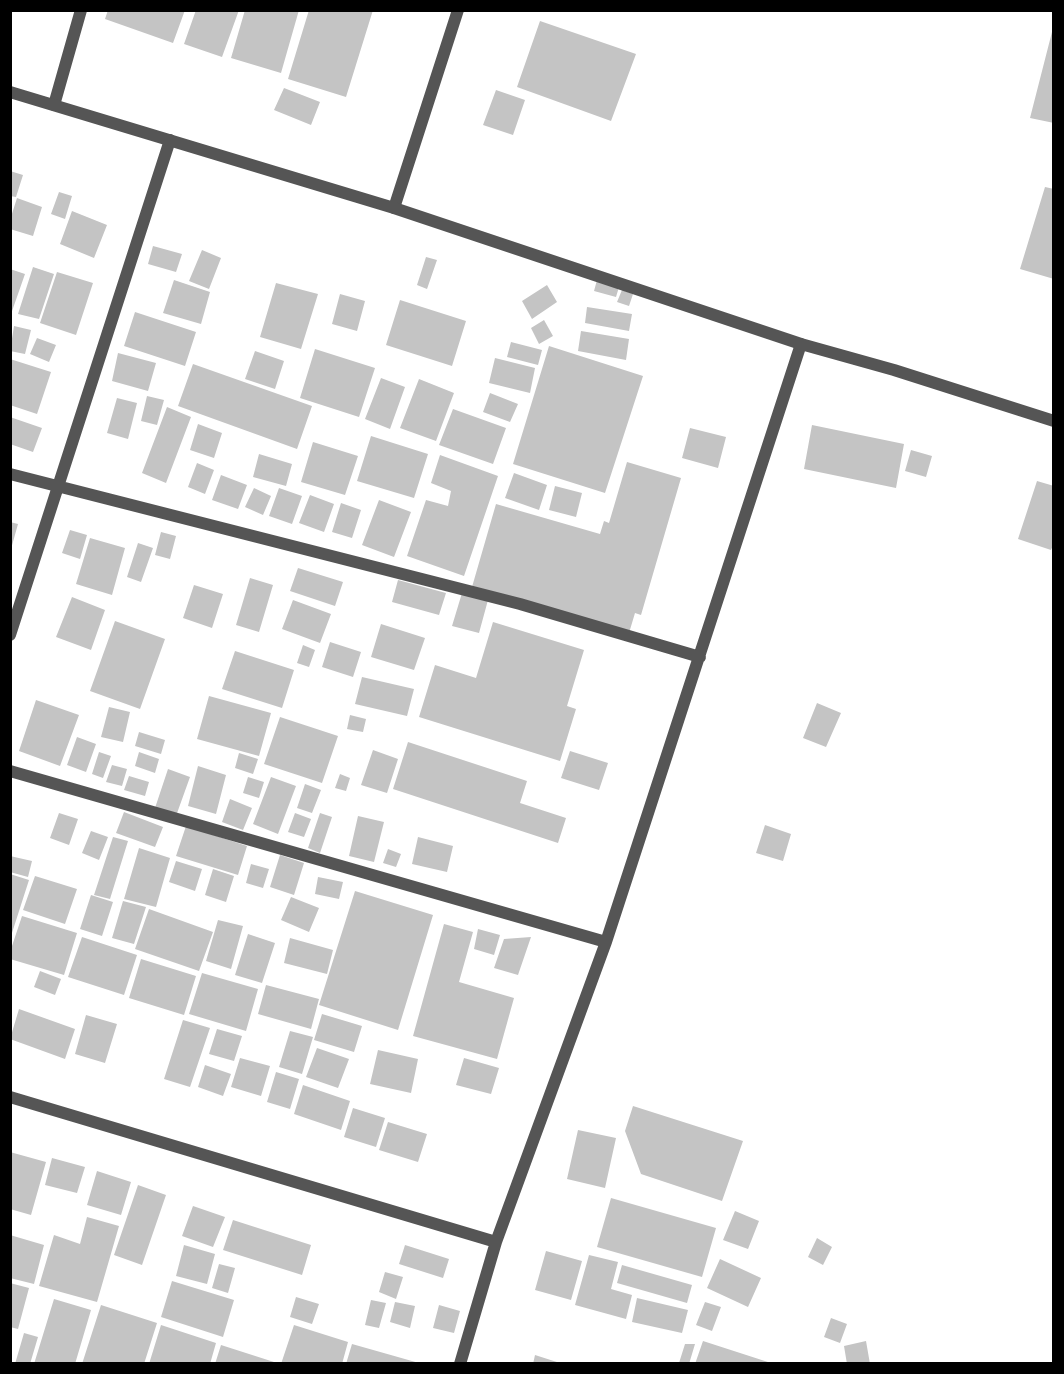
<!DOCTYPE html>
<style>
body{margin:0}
#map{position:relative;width:1064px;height:1374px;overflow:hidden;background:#fff;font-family:"DejaVu Sans",sans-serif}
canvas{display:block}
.frame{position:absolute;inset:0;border:12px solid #000;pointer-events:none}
</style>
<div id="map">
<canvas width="1064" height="1374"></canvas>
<div class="frame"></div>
</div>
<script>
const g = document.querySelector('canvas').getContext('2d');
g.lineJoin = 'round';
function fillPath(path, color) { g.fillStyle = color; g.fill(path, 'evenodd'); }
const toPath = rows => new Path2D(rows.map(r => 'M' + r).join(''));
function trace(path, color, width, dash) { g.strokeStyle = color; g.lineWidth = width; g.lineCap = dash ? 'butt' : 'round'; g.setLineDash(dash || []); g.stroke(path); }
fillPath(toPath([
 [108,10,185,10,173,43,105,19],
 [196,10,239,10,222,57,184,44],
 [245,10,299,10,281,73,231,58],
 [309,10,373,10,346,97,288,79],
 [540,21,636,54,611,121,517,87],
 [1053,28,1054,28,1054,123,1030,118],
 [284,88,320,102,311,125,274,110],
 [496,90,525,100,513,135,483,125],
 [10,171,23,175,16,197,10,196],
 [1045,187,1054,189,1054,279,1020,269],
 [59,192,72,196,65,219,51,214],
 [17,198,42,207,33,236,10,229,10,220],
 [72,211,107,225,94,258,60,244],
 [153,246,182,254,176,272,148,264],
 [202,250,221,258,209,289,189,281],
 [426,257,437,260,427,289,417,285],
 [33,267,54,274,39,319,18,314],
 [10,269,25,274,11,314,10,314],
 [57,272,93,283,76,335,40,323],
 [174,280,210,292,201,324,163,313],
 [597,280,619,287,616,297,594,291],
 [276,283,318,294,301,349,260,337],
 [547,285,557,302,532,319,522,301],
 [622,290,633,294,629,306,617,302],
 [340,294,365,301,357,331,332,324],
 [400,300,466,321,452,366,386,345],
 [587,307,632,314,629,331,585,323],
 [135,312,196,332,185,366,124,346],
 [544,320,553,336,539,344,531,328],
 [14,326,31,330,25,354,10,351],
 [581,331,629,339,626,360,578,351],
 [37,338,56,345,49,362,30,354],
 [511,342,542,350,538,365,507,357],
 [549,346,643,376,605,493,513,464],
 [315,349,375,368,359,417,300,398],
 [255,351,284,361,275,389,245,379],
 [118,353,156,363,148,391,112,381],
 [495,358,535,368,530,393,489,383],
 [10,359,51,372,37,414,10,405],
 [193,364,312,406,297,449,178,406],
 [381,378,405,387,390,429,365,419],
 [419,379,454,393,436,441,400,428],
 [490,393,518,404,510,422,483,412],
 [147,396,164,400,157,425,141,421],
 [117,398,137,403,128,439,107,433],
 [167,407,191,417,166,483,142,473],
 [453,409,506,428,493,464,439,445],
 [10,417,42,428,33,452,10,444],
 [198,424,222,433,214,458,190,450],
 [812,425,904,444,896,488,804,469],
 [690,428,726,437,718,468,682,458],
 [371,436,428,454,414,498,357,481],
 [313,442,358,456,345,495,301,482],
 [911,450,932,456,926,477,905,471],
 [259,454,292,464,286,486,253,477],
 [440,455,498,476,464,576,407,556,426,500,448,506,451,491,431,483],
 [627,462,681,478,641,615,635,613,629,633,472,587,496,504,600,534,604,521,609,523],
 [197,463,214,470,205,494,188,487],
 [514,473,547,485,539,510,505,498],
 [221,475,247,485,238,509,212,500],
 [1037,481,1054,486,1054,543,1051,550,1018,539],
 [555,486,582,493,576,517,549,510],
 [254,488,271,496,263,515,245,507],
 [279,488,302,496,292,524,269,516],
 [310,495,334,504,324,532,299,523],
 [379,500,411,512,394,557,362,545],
 [341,503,361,510,352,538,332,532],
 [10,522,18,524,11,549,10,548],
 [70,530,87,535,80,559,62,553],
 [161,532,176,536,170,559,155,555],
 [90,538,125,548,112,595,76,584],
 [138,543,153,548,141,582,127,577],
 [298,568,343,582,335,606,290,591],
 [250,578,273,585,259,632,236,625],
 [398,580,446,593,439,615,392,602],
 [194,585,223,594,212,628,183,618],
 [462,593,488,600,479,633,452,626],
 [72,597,105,610,91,650,56,637],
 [293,600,331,614,320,643,282,629],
 [115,621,165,639,140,709,90,691],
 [493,622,584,650,567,706,576,709,560,761,419,717,435,665,476,678],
 [381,624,425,638,414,670,371,657],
 [330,642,361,652,353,677,322,667],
 [303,645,315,650,309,667,297,663],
 [235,651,294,670,282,708,222,689],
 [362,677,414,689,407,716,355,704],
 [209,696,271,713,259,756,197,739],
 [36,700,79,715,60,766,19,751],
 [817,703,841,713,826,747,803,738],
 [109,707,130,712,123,742,101,737],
 [350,715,366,719,363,732,347,729],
 [280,717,338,736,322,783,264,764],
 [139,732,165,740,161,754,135,746],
 [77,737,96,744,86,772,67,765],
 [408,742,527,781,520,803,566,818,558,843,393,789],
 [373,750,398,759,387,793,361,785],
 [570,751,608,763,599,790,561,778],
 [99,752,111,756,103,778,92,774],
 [139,752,159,759,155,773,135,766],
 [239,753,258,759,253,774,235,768],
 [112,765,127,769,122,786,106,782],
 [198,766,226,775,216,814,188,806],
 [168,769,190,777,176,816,155,808],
 [340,774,350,778,346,791,335,788],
 [129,776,149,782,145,796,124,790],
 [248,777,264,782,259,798,243,793],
 [271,777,296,786,278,834,253,824],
 [305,784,321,790,312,813,297,808],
 [230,799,252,808,243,830,222,822],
 [124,812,163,827,155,847,116,833],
 [59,813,78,819,69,845,50,838],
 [295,813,311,819,304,837,288,832],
 [320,813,332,817,320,853,308,848],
 [358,816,384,822,374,862,349,856],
 [765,825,791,834,783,861,756,853],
 [186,826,247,846,238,875,176,856],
 [91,831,108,837,99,860,82,853],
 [113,837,128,841,110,899,94,895],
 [418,837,453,846,447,872,412,864],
 [139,848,170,858,156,907,124,899],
 [388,849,401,854,396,867,383,863],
 [280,855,304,863,294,895,270,887],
 [10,856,32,861,28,877,10,872],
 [176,861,202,869,195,891,169,882],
 [251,864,269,869,263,888,246,883],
 [213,869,234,876,226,902,205,895],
 [10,874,29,880,11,936,10,936],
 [35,876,77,889,65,924,23,910],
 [318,877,343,882,339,899,315,894],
 [355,891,433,915,398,1030,319,1005],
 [91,895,113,902,102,936,80,929],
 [291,897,319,908,309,932,281,920],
 [123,901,146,907,134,944,112,938],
 [149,909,213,932,199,971,135,949],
 [22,916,77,933,64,975,10,959,10,952],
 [218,920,243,926,231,969,206,961],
 [444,924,473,932,459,982,514,998,497,1059,413,1036],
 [478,929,500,935,494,955,474,949],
 [248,934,275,943,262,983,235,975],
 [82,937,137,955,124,995,68,977],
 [531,937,518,975,494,968,504,939],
 [290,938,333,950,327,974,284,963],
 [141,959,196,976,184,1015,129,998],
 [40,971,61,979,55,995,34,987],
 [202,973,258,989,246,1031,189,1014],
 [266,985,319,999,311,1029,258,1014],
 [19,1009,75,1029,65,1059,10,1039],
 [322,1014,362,1026,354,1052,314,1040],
 [86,1015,117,1024,105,1063,75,1054],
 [183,1020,210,1028,190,1087,164,1079],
 [217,1029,242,1036,234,1061,209,1054],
 [290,1031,313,1037,302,1074,279,1067],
 [317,1048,349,1059,338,1088,306,1077],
 [378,1050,418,1059,411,1093,370,1084],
 [240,1058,270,1066,261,1096,231,1087],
 [464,1058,499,1068,491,1094,456,1085],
 [205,1065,231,1074,223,1096,198,1087],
 [276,1072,299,1079,290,1109,267,1102],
 [303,1085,350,1101,341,1130,294,1114],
 [633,1106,743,1141,722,1201,641,1174,625,1131],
 [353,1108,385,1118,376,1147,344,1137],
 [388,1122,427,1134,418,1162,379,1150],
 [578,1130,616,1138,605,1188,567,1179],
 [10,1152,46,1162,31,1215,10,1209],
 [52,1158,85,1167,77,1193,45,1185],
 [97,1171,131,1182,121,1215,87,1205],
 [138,1185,166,1195,142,1265,114,1255],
 [611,1198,716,1228,702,1277,597,1247],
 [193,1206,225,1217,213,1247,182,1236],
 [735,1211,759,1221,748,1249,723,1240],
 [87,1217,119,1226,97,1302,39,1286,54,1235,80,1244],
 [233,1220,311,1245,302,1275,223,1250],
 [10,1235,44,1245,34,1284,10,1278],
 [817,1238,832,1247,823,1265,808,1257],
 [184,1245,215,1254,207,1284,176,1276],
 [405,1245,449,1259,443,1278,399,1264],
 [546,1251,582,1261,571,1300,535,1290],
 [589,1255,618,1262,611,1289,632,1295,626,1319,575,1305],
 [720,1259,761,1278,748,1307,707,1288],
 [219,1264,235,1268,228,1293,212,1288],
 [622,1265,692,1285,687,1303,617,1283],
 [385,1272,403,1277,396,1299,379,1292],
 [172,1281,234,1300,223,1337,161,1317],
 [10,1283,29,1288,18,1329,10,1327],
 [296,1297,319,1304,312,1324,290,1317],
 [637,1298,688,1310,682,1333,632,1322],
 [54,1299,91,1310,75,1364,34,1364],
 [371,1300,386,1303,379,1328,365,1325],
 [395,1302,415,1306,410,1328,390,1322],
 [705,1302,721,1307,712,1331,696,1325],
 [101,1305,157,1323,144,1364,82,1364],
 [439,1305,460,1311,454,1333,433,1328],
 [831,1318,847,1324,840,1343,824,1337],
 [161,1325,216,1343,210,1364,149,1364],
 [294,1325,348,1342,342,1364,281,1364],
 [24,1333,38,1337,30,1364,15,1364],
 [703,1341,771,1363,771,1364,695,1364],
 [866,1341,870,1364,847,1364,844,1346],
 [352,1344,419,1363,419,1364,346,1364],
 [685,1344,695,1344,689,1364,681,1364,679,1363],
 [221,1345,274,1362,274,1364,215,1364],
 [535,1355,560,1363,560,1364,533,1364]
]), '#c4c4c4');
trace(toPath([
 [54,105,81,10],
 [394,208,458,10],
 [10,474,520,604,700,657],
 [10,635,170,140],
 [10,771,606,942],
 [10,1097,496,1242],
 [460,1364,496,1242,606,942,801,344]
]), '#555', 12);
trace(toPath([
 [10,92,394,208,801,344,894,370,1054,421]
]), '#555', 12);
</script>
